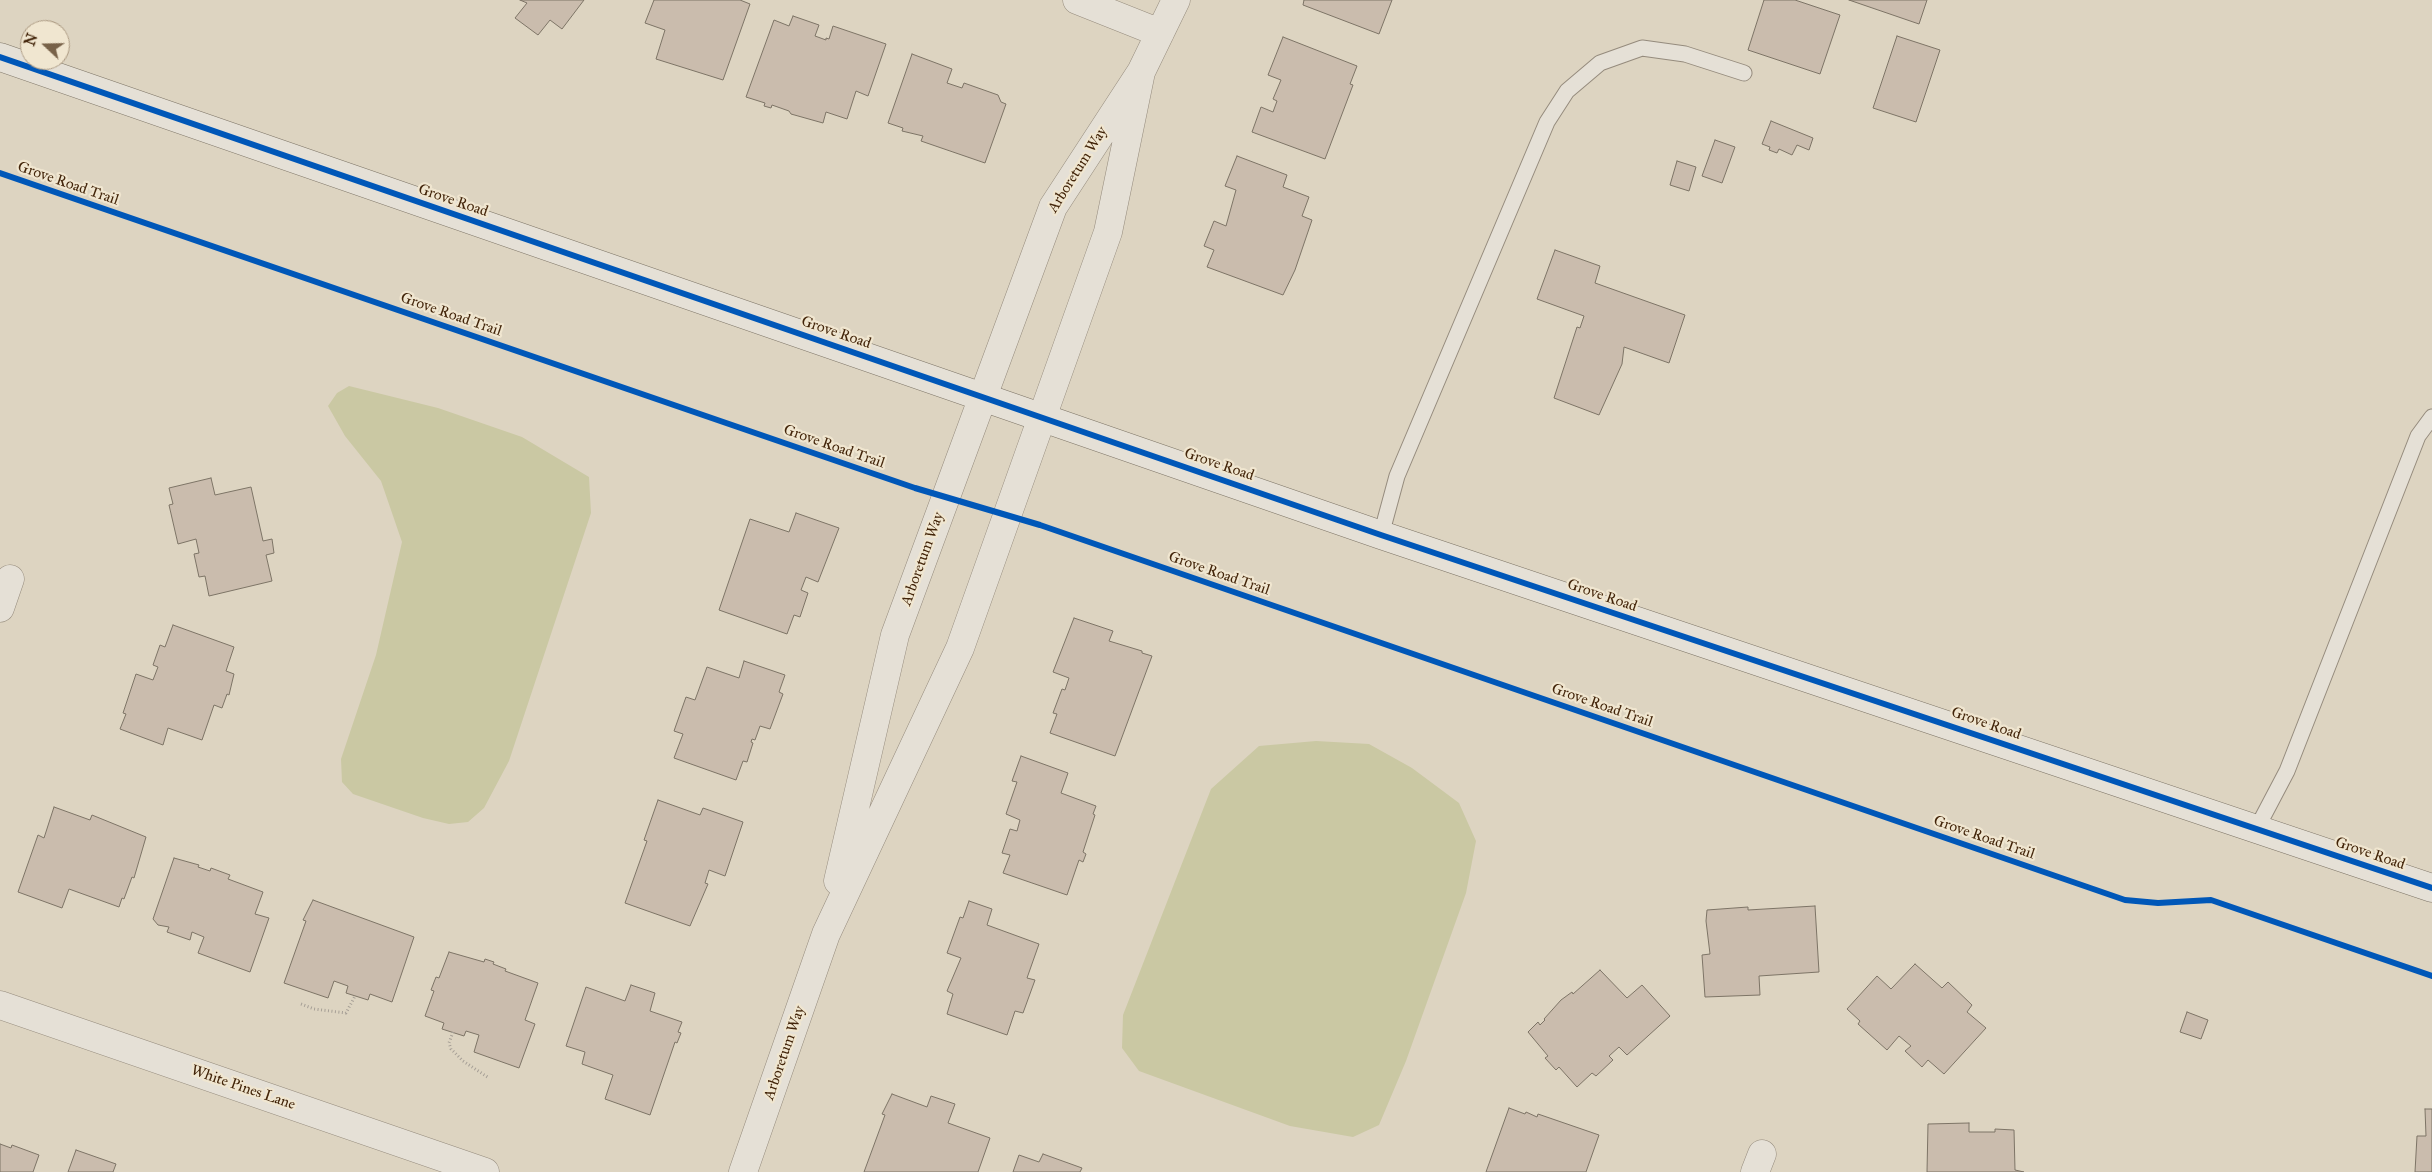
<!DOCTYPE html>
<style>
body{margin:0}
#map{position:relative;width:2432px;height:1172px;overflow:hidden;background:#ddd4c1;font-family:"IM FELL Great Primer",serif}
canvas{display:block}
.north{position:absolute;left:20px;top:20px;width:50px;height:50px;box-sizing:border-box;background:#f0e6d0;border:1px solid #aa9880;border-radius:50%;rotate:291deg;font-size:14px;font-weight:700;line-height:20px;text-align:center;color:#422409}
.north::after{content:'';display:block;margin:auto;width:18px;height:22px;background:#786249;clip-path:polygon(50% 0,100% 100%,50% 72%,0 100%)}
</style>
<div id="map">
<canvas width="2432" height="1172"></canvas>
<div class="north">N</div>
</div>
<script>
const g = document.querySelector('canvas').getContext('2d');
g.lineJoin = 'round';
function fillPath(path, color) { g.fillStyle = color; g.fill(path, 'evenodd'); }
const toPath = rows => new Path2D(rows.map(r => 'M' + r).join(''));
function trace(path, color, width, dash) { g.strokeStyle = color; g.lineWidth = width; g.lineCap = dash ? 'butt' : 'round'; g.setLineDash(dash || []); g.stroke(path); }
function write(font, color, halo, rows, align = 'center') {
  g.font = font + ' "IM FELL Great Primer",serif'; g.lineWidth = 4.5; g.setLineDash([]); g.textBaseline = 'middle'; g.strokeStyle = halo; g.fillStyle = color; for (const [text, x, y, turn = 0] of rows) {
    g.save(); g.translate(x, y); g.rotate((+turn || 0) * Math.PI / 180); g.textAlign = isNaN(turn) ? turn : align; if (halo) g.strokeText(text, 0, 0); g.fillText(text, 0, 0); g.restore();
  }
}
fillPath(toPath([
 [349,386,438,408,522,437,589,477,591,513,509,761,484,808,468,822,449,824,423,818,353,794,342,782,341,759,376,655,402,542,381,481,345,436,328,406,337,393],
 [1316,741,1369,744,1412,768,1459,803,1476,841,1466,893,1406,1061,1379,1125,1353,1137,1290,1126,1139,1071,1122,1048,1123,1015,1211,789,1259,746]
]), '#cac8a3');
const building = toPath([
 [520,0,584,0,562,29,550,20,538,35,515,18,527,3,520,0],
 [654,0,740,0,750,4,723,80,656,59,665,30,645,23,654,0],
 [1304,0,1392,0,1379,34,1303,5,1304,0],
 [1764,0,1795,0,1840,15,1820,74,1748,50,1764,0],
 [1849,0,1927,0,1919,24,1849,0],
 [793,16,819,25,815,36,826,40,826,38,829,39,833,26,886,44,868,96,856,91,847,119,826,112,823,123,791,114,789,111,772,105,771,108,764,106,765,103,746,97,774,20,789,26,793,16],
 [1897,36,1940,50,1916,122,1873,108,1897,36],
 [1283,37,1357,66,1350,84,1353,85,1325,159,1252,132,1261,107,1273,112,1277,101,1273,99,1281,80,1268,75,1283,37],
 [912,54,952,69,947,83,962,88,964,83,998,95,1001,102,1006,104,985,163,921,141,923,136,902,131,903,128,888,123,912,54],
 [1771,121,1813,138,1809,150,1797,145,1792,155,1779,149,1777,153,1769,150,1770,147,1762,144,1771,121],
 [1715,140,1735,147,1722,183,1702,176,1715,140],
 [1237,156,1287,175,1283,187,1309,197,1302,216,1312,220,1295,270,1283,295,1207,267,1214,250,1204,246,1214,221,1226,226,1236,190,1225,186,1237,156],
 [1677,161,1696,167,1689,191,1670,185,1677,161],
 [1555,250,1600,266,1595,283,1685,315,1669,363,1624,347,1622,364,1599,415,1554,398,1577,327,1580,328,1584,316,1537,299,1555,250],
 [211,478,215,495,251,487,263,541,272,539,274,553,266,555,272,581,209,596,205,576,199,577,194,554,199,553,196,539,178,544,169,505,173,504,169,488,211,478],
 [796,513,839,528,818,582,806,577,801,590,808,593,800,617,794,615,787,634,719,610,750,519,789,532,796,513],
 [1074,618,1113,631,1109,641,1142,651,1142,653,1152,656,1115,756,1050,733,1057,714,1053,713,1062,689,1065,690,1069,678,1053,672,1074,618],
 [173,625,234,647,226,671,234,674,229,695,227,694,222,708,214,705,202,740,168,728,163,745,120,729,126,714,123,713,136,674,153,680,158,667,153,665,160,645,165,647,173,625],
 [744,661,785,675,779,692,783,694,770,729,760,726,755,740,752,739,751,742,753,743,747,762,743,761,736,780,674,758,683,734,674,731,686,697,695,700,707,667,739,678,744,661],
 [1021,756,1068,773,1061,793,1096,806,1093,814,1095,815,1083,852,1086,854,1083,862,1079,860,1067,895,1003,873,1010,855,1002,853,1010,829,1017,831,1020,820,1006,814,1017,782,1012,781,1021,756],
 [658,800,700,815,703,808,743,822,725,876,709,870,705,883,708,884,690,926,625,903,647,841,644,840,658,800],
 [54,807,90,820,92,815,146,837,134,878,132,877,124,899,122,898,119,907,69,889,62,908,18,892,38,835,44,838,54,807],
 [174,858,199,865,198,867,210,871,211,868,230,875,228,879,263,892,255,914,269,918,250,972,198,953,204,937,192,932,190,940,167,932,169,927,158,925,153,919,174,858],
 [313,900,414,937,392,1002,370,994,368,1000,346,993,348,986,334,981,328,998,284,983,306,921,303,920,313,900],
 [969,901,992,909,987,925,1039,944,1027,978,1035,980,1023,1013,1015,1011,1007,1035,947,1014,953,994,947,991,961,958,947,953,960,917,963,918,969,901],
 [1815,906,1819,972,1759,976,1760,995,1705,997,1702,955,1710,954,1706,921,1707,910,1748,907,1748,910,1815,906],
 [449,952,484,962,485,959,494,962,493,964,506,969,505,971,538,983,525,1020,535,1024,519,1068,474,1052,479,1035,466,1031,464,1036,442,1029,444,1023,425,1016,434,991,431,990,436,977,439,978,449,952],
 [1915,964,1942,988,1948,982,1972,1005,1967,1012,1986,1028,1944,1074,1928,1060,1922,1067,1905,1051,1911,1046,1899,1036,1887,1050,1858,1024,1860,1021,1847,1009,1877,976,1891,989,1915,964],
 [1600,970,1627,998,1642,985,1670,1016,1627,1055,1619,1047,1609,1056,1613,1060,1596,1076,1592,1073,1577,1087,1559,1067,1556,1070,1545,1058,1548,1056,1528,1032,1538,1022,1540,1025,1545,1020,1544,1019,1561,1000,1572,992,1573,994,1600,970],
 [631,985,655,993,650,1011,682,1022,678,1032,681,1033,677,1043,675,1042,650,1115,605,1099,613,1075,582,1064,585,1052,566,1046,586,987,625,1001,631,985],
 [2187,1012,2208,1020,2201,1039,2180,1032,2187,1012],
 [892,1094,927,1107,931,1096,955,1104,948,1123,990,1138,978,1172,864,1172,885,1115,882,1114,892,1094],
 [1509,1108,1525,1114,1526,1112,1537,1117,1538,1114,1599,1135,1586,1172,1486,1172,1509,1108],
 [2425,1109,2432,1109,2432,1172,2415,1172,2417,1136,2426,1136,2425,1109],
 [1969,1123,1969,1132,1995,1132,1995,1129,2014,1130,2015,1170,2024,1172,1927,1172,1928,1124,1969,1123],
 [0,1144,11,1148,12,1145,39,1155,33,1172,0,1172,0,1144],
 [76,1150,116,1164,113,1172,68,1172,76,1150],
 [1043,1154,1082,1168,1080,1172,1013,1172,1019,1155,1039,1162,1043,1154]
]);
fillPath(building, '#cabcad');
trace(building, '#7d7466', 1);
const lane = toPath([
 [1381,535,1397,476,1547,122,1567,91,1600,63,1642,48,1685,54,1744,73],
 [2257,828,2287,771,2418,436,2432,417]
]);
const street = toPath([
 [1077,0,1160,33],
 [0,608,10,579],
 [838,881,895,635,1053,207,1141,72,1176,0],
 [0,1005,485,1172],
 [743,1172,826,934,960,648,1108,232,1141,72],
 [1755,1172,1762,1154]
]);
const secondary = toPath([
 [0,57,1381,535,2432,888]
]);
trace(lane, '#958b7d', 17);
trace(street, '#958b7d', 29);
trace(secondary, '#7d7466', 29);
trace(toPath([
 [301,1004,314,1009,346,1013,355,996],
 [453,1032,449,1043,451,1049,463,1061,489,1078]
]), '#a69f96', 3, [1, 2.5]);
trace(lane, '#e5e0d6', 15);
trace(street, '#e5e0d6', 28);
trace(secondary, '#e5e0d6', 28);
trace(toPath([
 [0,57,1381,535,2432,888],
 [0,173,915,488,1040,525,2125,900,2158,903,2211,900,2432,976]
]), '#0057b8', 6);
write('15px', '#422409', '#f0e6d0', [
 ["Arboretum Way",1078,170,-58],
 ["Grove Road Trail",68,184,19],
 ["Grove Road",453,201,19],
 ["Grove Road Trail",451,315,19],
 ["Grove Road",836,333,19],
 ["Grove Road Trail",834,447,19],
 ["Grove Road",1219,465,19],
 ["Arboretum Way",923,559,-70],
 ["Grove Road Trail",1219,574,19],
 ["Grove Road",1602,596,19],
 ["Grove Road Trail",1602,706,19],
 ["Grove Road",1986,724,19],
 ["Grove Road Trail",1984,838,19],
 ["Grove Road",2370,854,19],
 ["Arboretum Way",785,1053,-71],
 ["White Pines Lane",243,1088,19]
]);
</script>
